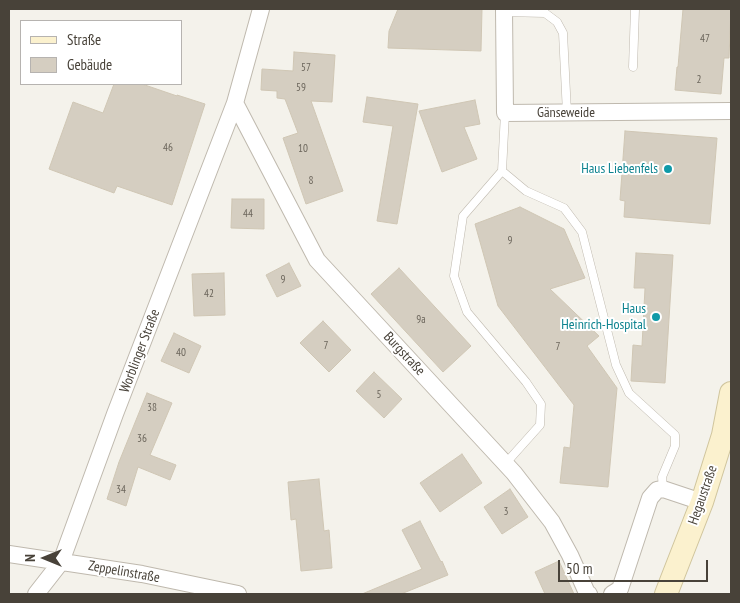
<!DOCTYPE html>
<meta charset="utf-8">
<style>
body{margin:0}
#map{position:relative;width:740px;height:603px;overflow:hidden;background:#f4f2eb;font-family:"PT Sans Narrow",sans-serif}
canvas{display:block}
.frame{position:absolute;inset:0;border:10px solid #484239;pointer-events:none}
.legend{position:absolute;left:20px;top:20px;width:162px;height:65px;box-sizing:border-box;background:#fff;border:1px solid #b6b3b0;margin:0;padding:6px 9px;list-style:none;font-size:15px;color:#484239}
.legend li{display:flex;align-items:center;gap:10px;height:25px}
.legend b{width:25px;border:1px solid #b6b3b0}
.north{position:absolute;left:20px;top:533px;width:50px;height:50px;-webkit-text-stroke:4px #fff;paint-order:stroke;rotate:270deg;font-size:14px;font-weight:700;line-height:20px;text-align:center;color:#484239}
.north::after{content:'';display:block;margin:auto;width:18px;height:22px;background:#484239;clip-path:polygon(50% 0,100% 100%,50% 72%,0 100%)}
.scale{position:absolute;left:558px;top:560px;width:150px;height:22px;box-sizing:border-box;border:2px solid #484239;border-top:0;padding-left:6px;font-size:15px;line-height:18px;white-space:nowrap;color:#484239;-webkit-text-stroke:4px #fff;paint-order:stroke}
</style>
<div id="map">
<canvas width="740" height="603"></canvas>
<div class="frame"></div>
<ul class="legend">
<li><b style="height:6px;background:#fbf1ce"></b>Straße</li>
<li><b style="height:14px;background:#d5cec1"></b>Gebäude</li>
</ul>
<div class="north">N</div>
<div class="scale">50 m</div>
</div>
<script>
const g = document.querySelector('canvas').getContext('2d');
g.lineJoin = 'round';
function fillPath(path, color) { g.fillStyle = color; g.fill(path, 'evenodd'); }
const toPath = rows => new Path2D(rows.map(r => 'M' + r).join(''));
function trace(path, color, width, dash) { g.strokeStyle = color; g.lineWidth = width; g.lineCap = dash ? 'butt' : 'round'; g.setLineDash(dash || []); g.stroke(path); }
function write(font, color, halo, rows, align = 'center') {
  g.font = font + ' "PT Sans Narrow",sans-serif'; g.lineWidth = 4; g.setLineDash([]); g.textBaseline = 'middle'; g.strokeStyle = halo; g.fillStyle = color; for (const [text, x, y, turn = 0] of rows) {
    g.save(); g.translate(x, y); g.rotate((+turn || 0) * Math.PI / 180); g.textAlign = isNaN(turn) ? turn : align; if (halo) g.strokeText(text, 0, 0); g.fillText(text, 0, 0); g.restore();
  }
}
const building = toPath([
 [398,9,482,9,481,51,388,48,389,31,398,9],
 [683,9,731,9,729,58,724,58,721,94,675,90,677,67,678,67,683,9],
 [294,52,335,55,332,102,311,101,343,191,306,204,283,138,298,133,285,99,277,98,277,91,261,90,262,69,293,71,294,52],
 [114,84,142,84,177,96,177,95,205,104,172,205,117,186,114,193,49,169,73,102,103,113,114,84],
 [367,97,418,104,397,224,377,221,393,126,363,122,367,97],
 [475,100,480,124,464,127,477,159,442,172,419,111,475,100],
 [625,131,717,138,710,224,624,217,625,201,620,200,625,131],
 [232,199,264,199,264,229,231,228,232,199],
 [520,207,564,229,585,278,550,289,599,336,587,346,617,388,608,487,560,483,564,447,570,448,574,405,498,306,475,224,520,207],
 [636,253,673,255,665,383,631,381,633,345,642,346,645,288,634,288,636,253],
 [289,263,301,286,277,297,266,275,289,263],
 [399,268,471,346,443,372,371,294,399,268],
 [224,273,225,315,194,316,192,274,224,273],
 [323,321,351,350,329,372,300,343,323,321],
 [174,333,201,346,189,373,161,361,174,333],
 [374,372,402,399,384,418,356,391,374,372],
 [147,393,172,403,150,455,176,465,170,480,138,467,126,506,107,499,119,462,147,393],
 [462,454,482,483,440,512,420,483,462,454],
 [319,479,324,531,329,530,332,568,301,571,296,519,291,520,288,482,319,479],
 [510,489,528,517,502,534,484,507,510,489],
 [420,521,441,562,442,561,448,575,401,594,362,594,422,569,402,530,420,521],
 [559,561,574,594,545,594,535,572,559,561]
]);
fillPath(building, '#d5cec1');
trace(building, '#cfc6b4', 1);
const lane = toPath([
 [504,12,545,13,557,22,563,33,567,113],
 [633,67,635,9],
 [502,171,505,113],
 [506,463,540,425,541,404,526,382,467,312,454,276,463,216,502,171,526,191,564,208,582,232,616,365,629,393,675,435,675,446,662,477,663,489]
]);
const street = toPath([
 [504,9,505,113,731,111],
 [235,103,317,260,514,473,552,522,570,555,587,593,589,594],
 [9,554,142,574,238,594],
 [36,594,61,562,115,414,235,103,261,9],
 [612,594,620,589,650,498,657,490,663,489,702,502]
]);
const secondary = toPath([
 [666,594,702,502,723,435,731,393]
]);
trace(lane, '#bfb9ae', 9);
trace(street, '#bfb9ae', 18);
trace(secondary, '#d0c59d', 24);
trace(lane, '#fff', 8);
trace(street, '#fff', 16);
trace(secondary, '#fbf1ce', 22);
for (const [x, y, r, color] of [
 [668,169,5,"#0f9aa8"],
 [656,317,5,"#0f9aa8"]
]) { const dot = new Path2D(); dot.arc(x, y, r, 0, 2 * Math.PI); g.fillStyle = color; g.fill(dot); trace(dot, '#fff', 2); }
write('11px', '#6b655b', null, [
 ["47",705,39],
 ["57",306,68],
 ["2",699,80],
 ["59",301,88],
 ["46",168,148],
 ["10",303,149],
 ["8",311,181],
 ["44",248,214],
 ["9",510,241],
 ["9",283,280],
 ["42",209,294],
 ["9a",421,320],
 ["7",326,346],
 ["7",558,347],
 ["40",181,353],
 ["5",379,395],
 ["38",152,408],
 ["36",142,439],
 ["34",121,490],
 ["3",506,512]
]);
write('14px', '#484239', '#fff', [
 ["Gänseweide",566,113],
 ["Worblinger Straße",140,351,-69],
 ["Burgstraße",404,354,47],
 ["Hegaustraße",703,495,-71],
 ["Zeppelinstraße",124,572,10]
]);
write('14px', '#0d838f', '#fff', [
 ["Haus Liebenfels",658,169],
 ["Haus",646,309],
 ["Heinrich-Hospital",646,325]
], 'right');
</script>
